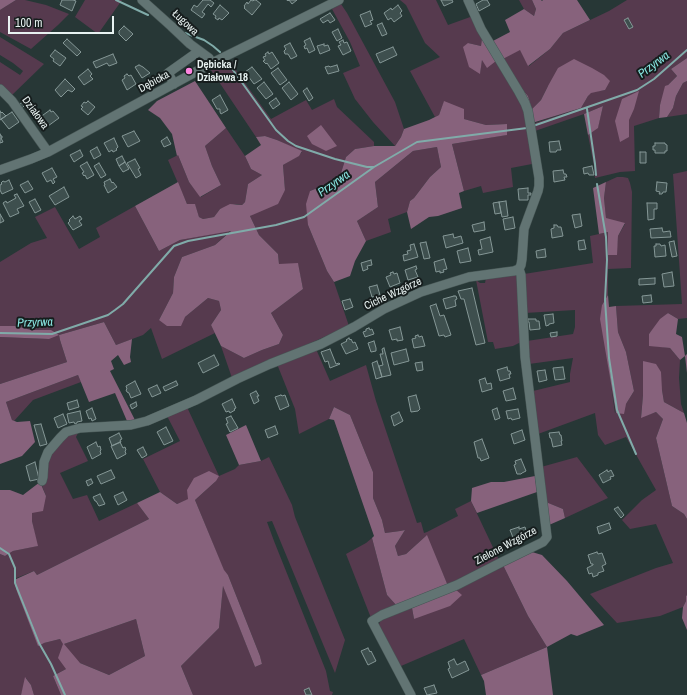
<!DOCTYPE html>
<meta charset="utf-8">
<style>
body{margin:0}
#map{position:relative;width:687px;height:695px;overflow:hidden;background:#273736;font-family:"Archivo Narrow",sans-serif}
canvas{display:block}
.scale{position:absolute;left:8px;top:16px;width:106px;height:18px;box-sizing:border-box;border:2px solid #e8f2f1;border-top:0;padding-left:5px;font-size:12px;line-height:14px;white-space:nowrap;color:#e8f2f1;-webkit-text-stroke:3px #161d1d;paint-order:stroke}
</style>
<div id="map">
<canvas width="687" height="695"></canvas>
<div class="scale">100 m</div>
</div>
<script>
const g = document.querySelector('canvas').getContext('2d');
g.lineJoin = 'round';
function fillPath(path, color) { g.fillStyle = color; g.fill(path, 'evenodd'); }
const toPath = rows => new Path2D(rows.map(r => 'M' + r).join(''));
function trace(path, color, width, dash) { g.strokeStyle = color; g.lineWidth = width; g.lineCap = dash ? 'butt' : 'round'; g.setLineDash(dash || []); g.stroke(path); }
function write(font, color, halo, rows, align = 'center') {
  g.font = font + ' "Archivo Narrow",sans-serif'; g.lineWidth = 4; g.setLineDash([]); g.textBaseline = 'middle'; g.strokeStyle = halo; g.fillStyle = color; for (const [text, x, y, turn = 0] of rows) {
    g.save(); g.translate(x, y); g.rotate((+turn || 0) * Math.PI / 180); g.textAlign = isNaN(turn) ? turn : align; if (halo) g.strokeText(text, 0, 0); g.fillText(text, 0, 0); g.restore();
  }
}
fillPath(toPath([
 [16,0,25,0,46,5,69,14,58,25,31,49,0,32,0,10],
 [85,0,122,0,98,34,75,17],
 [400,0,436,0,448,25,473,16,482,38,481,46,468,43,480,73,482,59,496,61,524,107,532,164,511,168,513,187,483,193,481,186,464,191,452,144,506,135,506,124,486,125,464,119,444,102,439,115,435,117,410,71,440,57,425,43,406,5],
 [519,0,532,0,536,9,534,16,524,9],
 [627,0,687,0,687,58,671,69,677,76,668,85,660,105,659,118,634,126,635,171,620,172,595,178,594,166,588,135,598,127,603,106,584,114,535,131,532,124,581,108,588,96,591,92,605,90,548,86,541,100,532,109,528,96,511,75,503,59,520,49,529,66,550,49,563,33,609,11],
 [341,4,347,13,395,102,404,129,401,137,395,146,373,122,355,99,343,73,360,66,350,42,332,9],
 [0,37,44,64,11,96,0,86,0,62,20,75,23,71,13,63,0,55],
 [232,61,237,72,271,119,306,100,312,110,334,99,337,107,374,142,374,146,355,149,346,157,341,173,335,181,310,191,308,225,327,271,334,282,349,326,232,378,221,346,244,358,262,350,279,344,283,335,271,313,303,289,298,264,279,264,278,254,259,235,250,216,285,190,283,165,298,156,302,152,277,140,265,136,256,137,211,70],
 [687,81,687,114,667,117,673,108,676,96,683,83],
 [226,128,245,156,251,169,262,175,248,184,245,202,242,205,236,204,220,209,214,217,203,219,199,217,195,205,187,204,168,160,178,155,189,182,201,197,221,185,212,166,205,146],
 [437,147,441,167,430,177,414,198,410,201,407,212,388,219,391,232,366,241,357,221,378,207,375,182,413,151],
 [687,171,687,318,678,319,668,313,649,334,649,345,670,348,680,360,679,378,681,404,684,413,664,402,662,390,643,361,643,395,641,417,656,412,663,419,656,438,672,506,684,514,687,519,687,596,686,595,686,601,683,607,660,616,617,623,590,594,656,568,673,563,656,524,630,529,622,520,642,500,656,490,626,437,605,445,598,435,595,413,538,434,533,391,570,382,570,374,573,358,529,364,527,341,573,334,575,327,575,310,525,313,524,274,593,263,590,236,608,232,609,255,616,255,618,236,625,224,606,219,604,198,606,182,617,177,623,177,628,178,630,183,632,192,631,268,608,269,608,295,602,305,607,356,615,413,626,404,634,391,626,352,618,332,616,306,682,304,673,174],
 [135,206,159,251,180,240,231,230,215,245,182,257,174,277,173,293,159,320,185,317,208,298,219,301,221,310,211,325,215,333,162,359,151,328,143,335,116,345,104,322,59,335,60,340,67,362,0,384,0,337,49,339,51,330,31,330,15,326,0,326,0,262,31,243,47,238,35,217,55,207,79,249,100,237,96,228],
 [514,274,518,277,521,342,513,346,495,349,493,342,488,342,476,280,480,283,485,283,486,278],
 [316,349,330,381,366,365,376,401,417,523,421,522,424,533,427,532,458,516,455,509,471,501,499,560,448,586,426,536,406,554,398,556,395,546,405,530,400,531,385,533,382,520,373,498,373,472,350,415,334,407,329,419,299,434,295,409,277,364],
 [78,375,81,382,33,400,14,421,12,420,6,402],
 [187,407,219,476,235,469,239,465,261,461,269,457,292,505,295,517,345,640,335,673,272,521,267,522,274,541,326,671,330,691,333,692,332,695,193,695,181,666,219,628,223,585,255,667,262,664,260,656,228,575,224,571,195,500,216,481,189,499,177,504,160,492,143,459,180,441,167,416],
 [69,433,78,433,76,437,88,461,60,473,73,499,87,495,99,521,137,503,149,519,37,575,34,571,14,579,16,589,44,643,60,639,64,644,136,619,145,656,109,675,80,663,66,669,53,676,61,695,34,695,31,685,26,678,21,695,0,695,0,554,5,556,13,551,37,546,32,521,32,512,46,496,42,486,46,476,48,456],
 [577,457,608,498,565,518,563,509,546,502,541,467],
 [372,538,387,595,397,606,371,618,346,554,366,543],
 [503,565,528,616,547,647,481,675,464,639,401,666,399,664,378,626,381,620,388,616,412,608,414,619,455,589]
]), '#563a4e');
fillPath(toPath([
 [0,0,16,0,0,10],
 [532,0,541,0,542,1,543,0,577,0,590,20,563,33,550,49,528,66,520,50,503,59,491,42,510,32,505,20,524,9,534,16,536,9],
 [482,38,496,61,487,68,482,60,480,74,469,67,463,47,468,43,481,46],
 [687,58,687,81,683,83,676,96,673,108,667,117,659,118,660,105,665,86,668,85,677,76,671,69],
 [574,59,592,68,604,75,610,81,605,90,591,93,588,96,581,108,532,123,517,83,528,96,532,109,541,100,548,86,558,68],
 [195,81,226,128,205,146,212,166,221,185,200,197,189,182,178,155,177,156,172,134,160,118,148,110,157,101],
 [639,91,634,109,629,120,629,137,620,142,615,121,622,99],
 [444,101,464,109,464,119,486,125,507,124,507,135,452,144,464,191,459,193,462,208,438,216,429,217,411,229,407,212,410,201,414,198,430,177,441,167,437,147,413,151,375,182,378,207,357,221,366,241,355,261,350,276,334,282,327,271,308,225,306,204,310,191,335,181,341,173,346,157,355,149,374,146,395,146,401,137,404,129,429,120,439,115],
 [603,106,598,128,588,135,584,114],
 [321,125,337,146,326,151,312,144,307,136],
 [265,136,277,140,302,151,299,156,283,165,285,190,278,204,250,216,259,235,278,254,279,264,298,263,303,289,271,313,283,335,279,344,262,350,244,358,221,346,211,325,221,310,219,301,208,298,185,317,181,326,167,326,159,320,173,293,174,277,182,257,215,245,231,231,180,240,159,251,135,206,178,182,187,204,195,204,199,217,203,219,214,217,220,209,230,204,242,205,245,202,248,184,262,175,251,169,245,156,261,145,256,137],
 [606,182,604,198,606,218,625,223,618,236,617,255,608,255,608,232,599,234,593,188],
 [608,295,609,307,616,306,618,332,626,352,634,391,626,404,624,414,616,413,600,319,602,305],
 [668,313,678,319,676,334,682,337,685,356,687,354,687,373,685,356,680,360,670,348,649,346,649,334,660,319],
 [104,322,116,345,132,339,130,357,131,362,124,365,118,355,111,361,114,369,110,371,135,420,127,421,115,393,89,402,78,375,6,402,12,420,17,422,30,421,35,442,22,456,0,464,0,384,67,362,60,340,59,335,49,339,0,337,0,326,16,326,31,330,51,330,59,335],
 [643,361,656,364,661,372,662,390,664,402,684,413,687,423,687,519,684,514,672,506,656,438,663,419,656,412,641,418,643,395],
 [334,407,350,415,373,472,373,498,382,520,385,533,400,531,405,530,395,546,398,556,406,554,427,535,448,586,397,606,387,595,372,538,374,536,334,420,329,419],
 [246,425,261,461,239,465,226,435],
 [209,471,219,476,216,481,195,500,224,570,228,575,260,656,262,664,255,667,223,586,219,628,181,666,193,695,61,695,53,676,66,669,58,658,63,644,60,639,44,643,38,646,16,589,14,580,34,571,37,575,149,519,137,503,160,492,177,504,188,499,187,490,194,478],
 [136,619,145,656,109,675,80,663,64,644],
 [535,476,537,492,477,513,471,501,472,488,491,482,504,482],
 [40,482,46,496,43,511,32,513,32,521,38,546,13,551,5,556,0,554,0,490,10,490,23,495],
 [546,502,563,509,565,518,549,525],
 [532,552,542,555,567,581,604,625,577,636,571,634,547,647,553,695,486,695,484,681,481,675,547,647,528,616,503,565],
 [455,589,462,595,450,606,414,619,412,608],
 [686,595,687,596,687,630,682,618,683,607,686,601],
 [25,677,31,685,34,695,21,695]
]), '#87627c');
trace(toPath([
 [116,0,148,15],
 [185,33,204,40,213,46,220,52],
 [228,63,276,130,288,141,296,146,335,159,367,167,374,167],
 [587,109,595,164,596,175],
 [533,126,637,90,654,79,687,50],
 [597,184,606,237,607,260,605,300,609,358,617,410,636,454],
 [0,333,52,334,108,315,115,310,123,304,174,246,188,241,276,225,304,217,374,167,417,142,527,128],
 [0,548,9,554,15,568,15,583,39,643,51,664,65,695]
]), '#80aba9', 2);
const building = toPath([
 [62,0,73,0,76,1,72,11,60,5,62,0],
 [203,0,210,0,214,3,211,7,208,4,202,12,205,14,202,18,191,10,194,5,197,7,203,0],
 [251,0,253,1,254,0,256,0,261,4,252,15,244,8,245,7,244,6,247,2,248,4,251,0],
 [287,0,297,0,292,4,289,0,288,1,287,0],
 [441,0,452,0,453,2,444,6,441,0],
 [483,0,487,0,490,5,479,11,476,4,483,0],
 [220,5,229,13,222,20,219,18,218,20,215,18,216,16,213,14,220,5],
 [398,5,402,11,400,13,402,16,394,22,391,18,388,20,384,13,391,8,392,10,398,5],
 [370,11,373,20,370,21,372,24,365,27,360,15,370,11],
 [330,13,335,20,330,23,328,20,323,23,320,19,330,13],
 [628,18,633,27,629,29,624,20,628,18],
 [382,23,387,34,382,36,377,25,382,23],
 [124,26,133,34,126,41,119,34,119,31,124,26],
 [338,29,342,38,337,41,332,32,338,29],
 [310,38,315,50,309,53,307,48,305,49,304,46,306,45,304,41,310,38],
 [67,39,81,52,77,56,63,43,67,39],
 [343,40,344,43,347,42,351,51,343,55,338,46,341,45,339,42,343,40],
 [290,43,297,56,291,59,288,54,285,54,284,51,286,49,284,46,290,43],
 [324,44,324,46,328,45,330,50,320,54,317,46,324,44],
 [393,47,397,55,380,63,376,54,393,47],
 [55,50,66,58,60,66,53,61,54,59,50,56,55,50],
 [268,52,269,54,272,52,279,63,271,69,267,63,266,64,263,61,265,60,263,57,266,56,265,54,268,52],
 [113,54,117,63,109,66,107,63,96,68,93,62,113,54],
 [139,65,143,67,150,73,142,78,135,67,139,65],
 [337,65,339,71,328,74,325,67,329,66,330,67,337,65],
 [252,67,262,79,254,84,245,72,252,67],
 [278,68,287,80,280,85,271,73,278,68],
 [88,69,92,74,90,76,93,79,84,85,78,77,88,69],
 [127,74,129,76,131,75,136,84,127,90,122,80,125,78,124,76,127,74],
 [65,79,75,89,72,92,68,90,61,97,55,90,65,79],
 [264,82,273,94,266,99,257,88,264,82],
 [289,82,298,94,291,100,282,88,289,82],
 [307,88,313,98,309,101,303,91,307,88],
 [220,95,228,110,221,114,220,112,220,109,217,109,212,100,220,95],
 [276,98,280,104,273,109,269,103,276,98],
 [26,99,31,106,28,109,25,105,22,108,19,105,26,99],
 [88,101,95,107,88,115,81,109,83,107,81,106,84,102,86,103,88,101],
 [50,110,51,112,53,111,59,118,48,126,43,120,41,121,39,118,50,110],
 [0,111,1,113,2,112,6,116,0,120,0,111],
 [12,112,19,122,9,129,1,119,12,112],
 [134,131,140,141,128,147,122,136,134,131],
 [0,134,1,136,2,136,2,138,1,138,3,142,0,143,0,134],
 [167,137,171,144,164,147,161,141,167,137],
 [114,138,118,147,116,149,117,150,113,152,112,150,109,152,104,143,114,138],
 [559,141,561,150,557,150,556,152,550,152,549,142,559,141],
 [655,143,665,143,665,144,667,145,667,151,665,151,665,153,655,153,655,150,653,150,653,146,655,146,655,143],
 [97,147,101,155,94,159,90,151,97,147],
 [80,150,83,156,74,162,70,155,80,150],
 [640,152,646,152,646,163,640,163,640,152],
 [122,156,125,162,119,166,116,159,122,156],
 [135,159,140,168,138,169,141,175,136,178,127,163,135,159],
 [87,162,94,175,87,179,85,175,84,176,82,173,84,172,80,166,87,162],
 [125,162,129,169,123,172,119,166,125,162],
 [99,163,106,175,101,178,94,166,99,163],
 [592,166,594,175,589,175,588,173,584,174,583,168,592,166],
 [52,168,57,177,53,179,55,182,53,184,51,180,47,182,42,173,52,168],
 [563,170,564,174,566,174,567,177,564,177,565,180,554,182,553,171,563,170],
 [110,179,112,183,113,182,117,187,108,193,104,185,105,185,104,182,110,179],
 [9,180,13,189,2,194,0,190,0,185,2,184,1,183,3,181,5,182,9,180],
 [28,181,33,189,25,193,20,185,28,181],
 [657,182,667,183,666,192,663,192,662,194,659,194,660,192,656,191,657,182],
 [64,187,69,197,55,205,49,196,64,187],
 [528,188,528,193,531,193,531,195,528,195,528,200,519,200,518,189,528,188],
 [17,194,24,206,17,209,19,213,10,217,3,203,6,201,7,203,16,198,14,195,17,194],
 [35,199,41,210,35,213,29,202,35,199],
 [506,201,508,216,502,217,499,202,506,201],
 [499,202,501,213,495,214,493,203,499,202],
 [647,203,657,203,657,209,654,209,654,219,648,220,647,203],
 [0,214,4,221,0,223,0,214],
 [580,214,582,226,575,228,572,215,580,214],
 [73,216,75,219,80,216,82,219,79,221,82,225,73,230,68,223,70,221,69,220,73,216],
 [513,217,515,228,505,230,503,219,513,217],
 [484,222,485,230,474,232,472,225,484,222],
 [554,225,557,225,558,227,561,227,563,236,552,238,551,229,554,228,554,225],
 [662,228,663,232,670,231,671,237,651,238,650,229,662,228],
 [453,234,454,238,461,236,463,243,446,248,443,236,453,234],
 [490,237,493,252,479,255,478,250,482,249,480,240,490,237],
 [584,240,586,249,579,250,578,241,584,240],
 [674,241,677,256,672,257,669,242,674,241],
 [426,242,430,258,424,259,420,243,426,242],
 [414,244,418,257,404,261,403,255,408,254,407,251,411,250,410,245,414,244],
 [656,244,660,244,661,246,665,245,666,256,655,257,654,246,656,246,656,244],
 [468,248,471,261,460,263,457,251,468,248],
 [545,249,546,257,537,258,536,251,545,249],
 [444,259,447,269,443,270,444,272,440,273,440,271,436,272,434,262,444,259],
 [371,260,372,265,367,266,368,269,363,271,361,263,371,260],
 [416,266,417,269,415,270,418,277,408,280,405,270,416,266],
 [393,272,394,274,397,273,400,283,390,287,386,277,391,275,390,273,393,272],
 [672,272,674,286,664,287,662,274,672,272],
 [655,278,655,284,639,285,639,279,655,278],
 [377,285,380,295,372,297,369,287,377,285],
 [472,288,485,343,476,345,464,299,461,299,458,291,472,288],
 [651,295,652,302,643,303,642,296,651,295],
 [454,296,456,296,457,299,455,300,456,306,446,309,443,299,454,296],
 [350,299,353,307,345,310,342,301,350,299],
 [436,304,440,316,444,315,451,335,445,337,444,335,439,336,430,306,436,304],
 [553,314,554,323,549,324,549,325,546,326,544,315,553,314],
 [528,319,536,319,536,321,539,321,540,329,530,330,529,322,528,322,528,319],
 [400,327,403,340,397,341,397,339,392,340,389,330,400,327],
 [369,328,370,330,372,329,374,334,365,337,363,332,366,331,366,329,369,328],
 [557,332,557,336,551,337,550,333,557,332],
 [418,335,419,337,422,336,425,346,414,348,412,339,416,338,415,336,418,335],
 [349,338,350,340,351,339,353,343,355,342,358,349,346,354,341,344,347,341,346,340,349,338],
 [374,341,376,348,376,351,371,352,368,343,374,341],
 [384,348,391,375,382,377,379,366,383,365,380,354,383,354,382,349,384,348],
 [330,349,336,364,339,363,340,364,330,368,328,361,325,362,321,352,330,349],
 [406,349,409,361,394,365,391,353,406,349],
 [214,355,219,365,203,373,198,363,214,355],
 [377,361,382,377,376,379,372,363,377,361],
 [422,362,423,370,417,371,415,363,422,362],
 [507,367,508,371,510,371,511,374,509,374,510,378,500,381,497,370,507,367],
 [563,367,565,379,555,380,553,368,563,367],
 [545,370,547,380,539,382,537,371,545,370],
 [485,378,487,384,491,383,492,389,482,392,479,380,485,378],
 [135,381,141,394,131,398,129,393,127,392,126,390,127,389,126,386,135,381],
 [176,381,178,385,165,391,163,387,176,381],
 [157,385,161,393,152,397,148,389,157,385],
 [513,388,516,399,506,401,503,391,513,388],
 [256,391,259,396,257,396,259,401,254,404,250,394,256,391],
 [281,395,282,396,285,395,289,406,280,410,275,397,281,395],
 [416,395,420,409,418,411,411,412,408,397,416,395],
 [232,399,236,408,234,409,235,410,230,413,229,411,226,412,222,404,232,399],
 [77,400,79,407,69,410,67,403,77,400],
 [136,402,137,406,132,409,130,405,136,402],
 [92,408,96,419,92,421,91,418,89,419,86,411,92,408],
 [497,408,500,418,495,420,492,410,497,408],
 [518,409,520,418,512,420,511,418,508,419,506,411,518,409],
 [80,411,82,421,77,422,77,423,75,424,74,422,69,423,67,414,80,411],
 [399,412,403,421,394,426,391,416,399,412],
 [63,414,67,424,58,428,54,418,63,414],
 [231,416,238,428,230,432,226,424,228,423,226,418,231,416],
 [41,424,47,444,40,446,34,425,41,424],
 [275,426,278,434,268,438,265,430,275,426],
 [166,427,173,441,164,445,157,432,166,427],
 [522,430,525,440,514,444,511,434,522,430],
 [559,432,560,435,561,435,562,441,561,441,562,445,553,447,551,438,550,438,549,433,559,432],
 [119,433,122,439,120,440,121,442,112,446,109,438,119,433],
 [482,439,489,458,481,461,480,458,478,458,474,442,482,439],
 [96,442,98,447,100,446,101,450,100,451,101,454,92,459,87,447,96,442],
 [120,442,123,448,125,447,126,450,125,451,126,454,117,459,111,446,120,442],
 [143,447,147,455,142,458,137,450,143,447],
 [521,459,526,471,522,473,521,474,517,474,514,465,516,464,515,461,521,459],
 [35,462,39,479,30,481,26,466,35,462],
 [111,470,115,478,101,484,97,476,111,470],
 [607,470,608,472,611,470,614,476,610,477,611,479,603,483,599,475,607,470],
 [91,479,93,483,88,486,86,481,91,479],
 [123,492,127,500,118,505,114,496,123,492],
 [100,494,105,504,99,506,96,501,95,501,93,497,100,494],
 [618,507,624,515,621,518,614,509,618,507],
 [609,523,611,529,599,534,597,527,609,523],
 [519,527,519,529,525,527,527,534,520,536,520,538,514,540,510,530,519,527],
 [597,552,598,554,602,553,606,564,602,566,604,571,598,573,598,575,593,577,592,573,589,574,587,568,593,565,593,564,591,564,588,555,597,552],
 [368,648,370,652,371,651,376,661,368,665,361,651,368,648],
 [454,659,457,665,465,661,469,670,452,678,448,669,450,668,448,662,454,659],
 [434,685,437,693,427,695,424,688,434,685],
 [309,688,312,695,306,695,304,690,309,688]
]);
fillPath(building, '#3e4f4e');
trace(building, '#859796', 1);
const minor = toPath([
 [142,0,171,26,190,44,209,58,212,63],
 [174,84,168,73,199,51],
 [0,89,12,101,48,152],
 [0,170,31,159,48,152,212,63,339,0],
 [42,481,43,477,44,462,48,452,60,438,66,432,80,428,131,425,147,421,196,400,237,379,270,364,321,344,354,327,384,309,421,292,469,277,506,272,514,271,519,269,521,265,522,259,524,229,528,218,538,191,539,186,539,178,528,111,525,103,519,92,481,29,468,0],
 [411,695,372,621,382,615,457,585,502,562,543,542,547,537,525,357,521,275,519,269]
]);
trace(minor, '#475655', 10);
trace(minor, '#627473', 9);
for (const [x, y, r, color] of [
 [189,71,4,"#fe85e0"]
]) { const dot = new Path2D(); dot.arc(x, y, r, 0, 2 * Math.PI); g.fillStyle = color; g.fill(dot); trace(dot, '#161d1d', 1.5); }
write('11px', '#e8f2f1', '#161d1d', [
 ["Ługowa",185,23,43],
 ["Dębicka",154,82,-29],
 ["Działowa",35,113,54],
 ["Ciche Wzgórze",393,294,-25],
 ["Zielone Wzgórze",506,546,-28]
]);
write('bold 11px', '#e8f2f1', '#161d1d', [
 ["Dębicka /",197,65],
 ["Działowa 18",197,78]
], 'left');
write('italic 12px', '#8ae9e4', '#161d1d', [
 ["Przyrwa",654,65,-37],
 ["Przyrwa",334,184,-35],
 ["Przyrwa",35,323,-2]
]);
</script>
